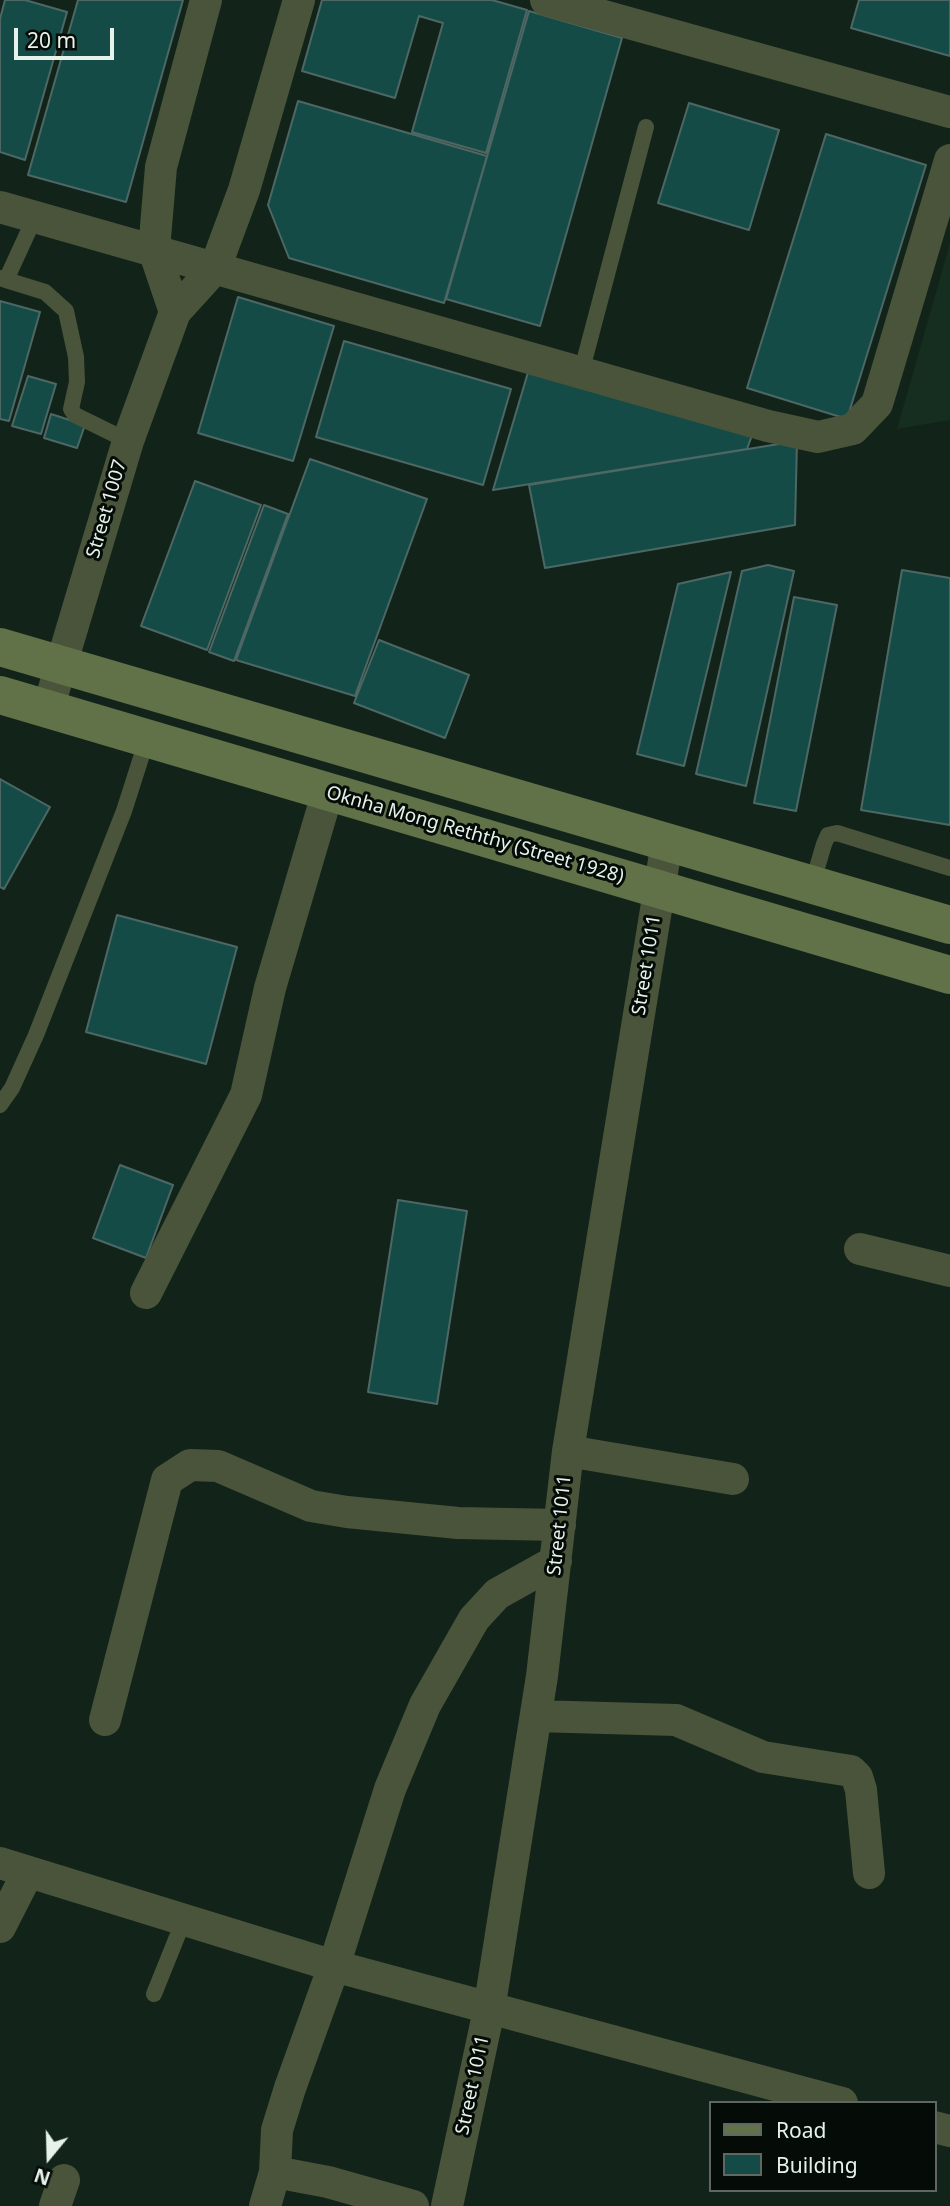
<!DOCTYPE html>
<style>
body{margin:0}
#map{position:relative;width:950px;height:2206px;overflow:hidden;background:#122419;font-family:"Noto Sans",sans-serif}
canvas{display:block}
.legend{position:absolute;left:709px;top:2101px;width:228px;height:91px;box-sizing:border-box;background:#050b07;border:2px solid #5f6762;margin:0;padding:9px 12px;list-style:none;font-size:21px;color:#e6f2ea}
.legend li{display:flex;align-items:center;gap:14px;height:35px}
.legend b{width:35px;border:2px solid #5f6762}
.north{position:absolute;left:14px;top:2122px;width:70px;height:70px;-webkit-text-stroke:5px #050b07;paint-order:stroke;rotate:199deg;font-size:19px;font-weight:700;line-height:28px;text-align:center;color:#e6f2ea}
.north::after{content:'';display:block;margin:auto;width:24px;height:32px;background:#e6f2ea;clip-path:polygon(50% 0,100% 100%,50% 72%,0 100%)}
.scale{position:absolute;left:14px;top:28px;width:100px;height:32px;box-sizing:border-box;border:4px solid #e6f2ea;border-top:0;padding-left:9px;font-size:21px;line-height:24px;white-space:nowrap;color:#e6f2ea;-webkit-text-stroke:5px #050b07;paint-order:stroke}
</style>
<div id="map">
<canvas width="950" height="2206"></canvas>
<ul class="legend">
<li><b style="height:9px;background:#617249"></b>Road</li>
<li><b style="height:19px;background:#154b47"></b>Building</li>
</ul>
<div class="north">N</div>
<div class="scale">20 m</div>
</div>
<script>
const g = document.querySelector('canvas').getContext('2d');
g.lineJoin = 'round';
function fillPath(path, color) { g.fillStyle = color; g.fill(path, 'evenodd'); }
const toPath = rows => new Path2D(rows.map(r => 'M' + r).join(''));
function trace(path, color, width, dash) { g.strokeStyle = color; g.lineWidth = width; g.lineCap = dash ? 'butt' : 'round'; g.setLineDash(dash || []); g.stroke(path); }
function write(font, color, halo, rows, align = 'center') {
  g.font = font + ' "Noto Sans",sans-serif'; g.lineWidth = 6; g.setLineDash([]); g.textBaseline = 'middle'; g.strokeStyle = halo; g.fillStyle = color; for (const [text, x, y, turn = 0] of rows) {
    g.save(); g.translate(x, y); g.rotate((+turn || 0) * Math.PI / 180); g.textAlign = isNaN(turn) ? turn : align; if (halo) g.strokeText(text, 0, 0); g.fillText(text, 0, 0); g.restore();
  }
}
fillPath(toPath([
 [950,243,950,420,897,429]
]), '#152e1f');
const building = toPath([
 [5,0,25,0,67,12,25,160,0,152,0,19,5,0],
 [78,0,183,0,126,202,28,175,78,0],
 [322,0,492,0,527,10,486,153,412,132,443,23,419,16,395,98,302,71,322,0],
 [859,0,950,0,950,56,851,28,859,0],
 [529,11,622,38,540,326,446,299,529,11],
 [298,101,487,156,444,303,289,258,268,205,298,101],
 [689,103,779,130,749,230,658,203,689,103],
 [826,134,926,165,847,419,747,388,826,134],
 [238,297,334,326,293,461,198,433,238,297],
 [0,301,40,312,9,421,0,419,0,301],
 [344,341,511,389,483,485,316,437,344,341],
 [529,369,754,430,747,449,493,490,529,369],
 [28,376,56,384,41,434,12,426,28,376],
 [51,414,85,425,77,448,44,438,51,414],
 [797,441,795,525,545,568,529,485,797,441],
 [310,459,427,499,355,696,236,660,310,459],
 [195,481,261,505,207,650,141,626,195,481],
 [264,505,288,514,234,661,209,652,264,505],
 [768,565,794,571,746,786,696,774,742,571,768,565],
 [902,570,950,578,950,825,861,810,902,570],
 [731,572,684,766,637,754,678,584,731,572],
 [794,597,837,605,796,811,754,803,794,597],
 [379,640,469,675,445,738,354,703,379,640],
 [0,779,50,807,4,889,0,887,0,779],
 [117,915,237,947,206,1064,86,1032,117,915],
 [120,1165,173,1185,146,1258,93,1238,120,1165],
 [398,1200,467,1211,437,1404,368,1392,398,1200]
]);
fillPath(building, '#154b47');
trace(building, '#4d6864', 2);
trace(toPath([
 [0,278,6,280,35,217],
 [6,280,45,292,66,311,76,357,77,382,71,409,75,415,128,441],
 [581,373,646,127],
 [812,885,824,844,828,835,837,833,950,868],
 [0,1105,12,1088,36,1035,124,811,147,739],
 [154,1994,183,1922]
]), '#4a543b', 16);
trace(toPath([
 [546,0,950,112],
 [0,207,768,426,818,437,853,429,877,404,950,160],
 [175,312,154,250,161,167,206,0],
 [48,709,128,441,175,312,215,268,244,190,299,0],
 [860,1249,950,1271],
 [146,1293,246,1095,270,988,328,791],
 [568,1451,733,1479],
 [536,1716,676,1720,763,1757,851,1771,857,1777,861,1790,869,1873],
 [105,1720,167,1480,190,1465,218,1466,311,1506,347,1512,458,1523,560,1525],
 [0,1863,334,1966,842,2103],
 [0,1927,28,1872],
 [934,2127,950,2131],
 [275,2172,277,2130,290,2088,334,1966,390,1789,425,1705,474,1619,497,1594,556,1561],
 [55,2206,64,2180],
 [265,2206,275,2172,328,2182,413,2206],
 [447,2206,489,2010,542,1676,568,1451,667,842]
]), '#4a543b', 32);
trace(toPath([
 [0,647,950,925],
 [0,695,950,975]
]), '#617249', 38);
write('19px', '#e6f2ea', '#050b07', [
 ["Street 1007",107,509,-74],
 ["Oknha Mong Reththy (Street 1928)",475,835,16],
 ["Street 1011",647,965,-81],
 ["Street 1011",560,1525,-84],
 ["Street 1011",473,2085,-78]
]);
</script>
